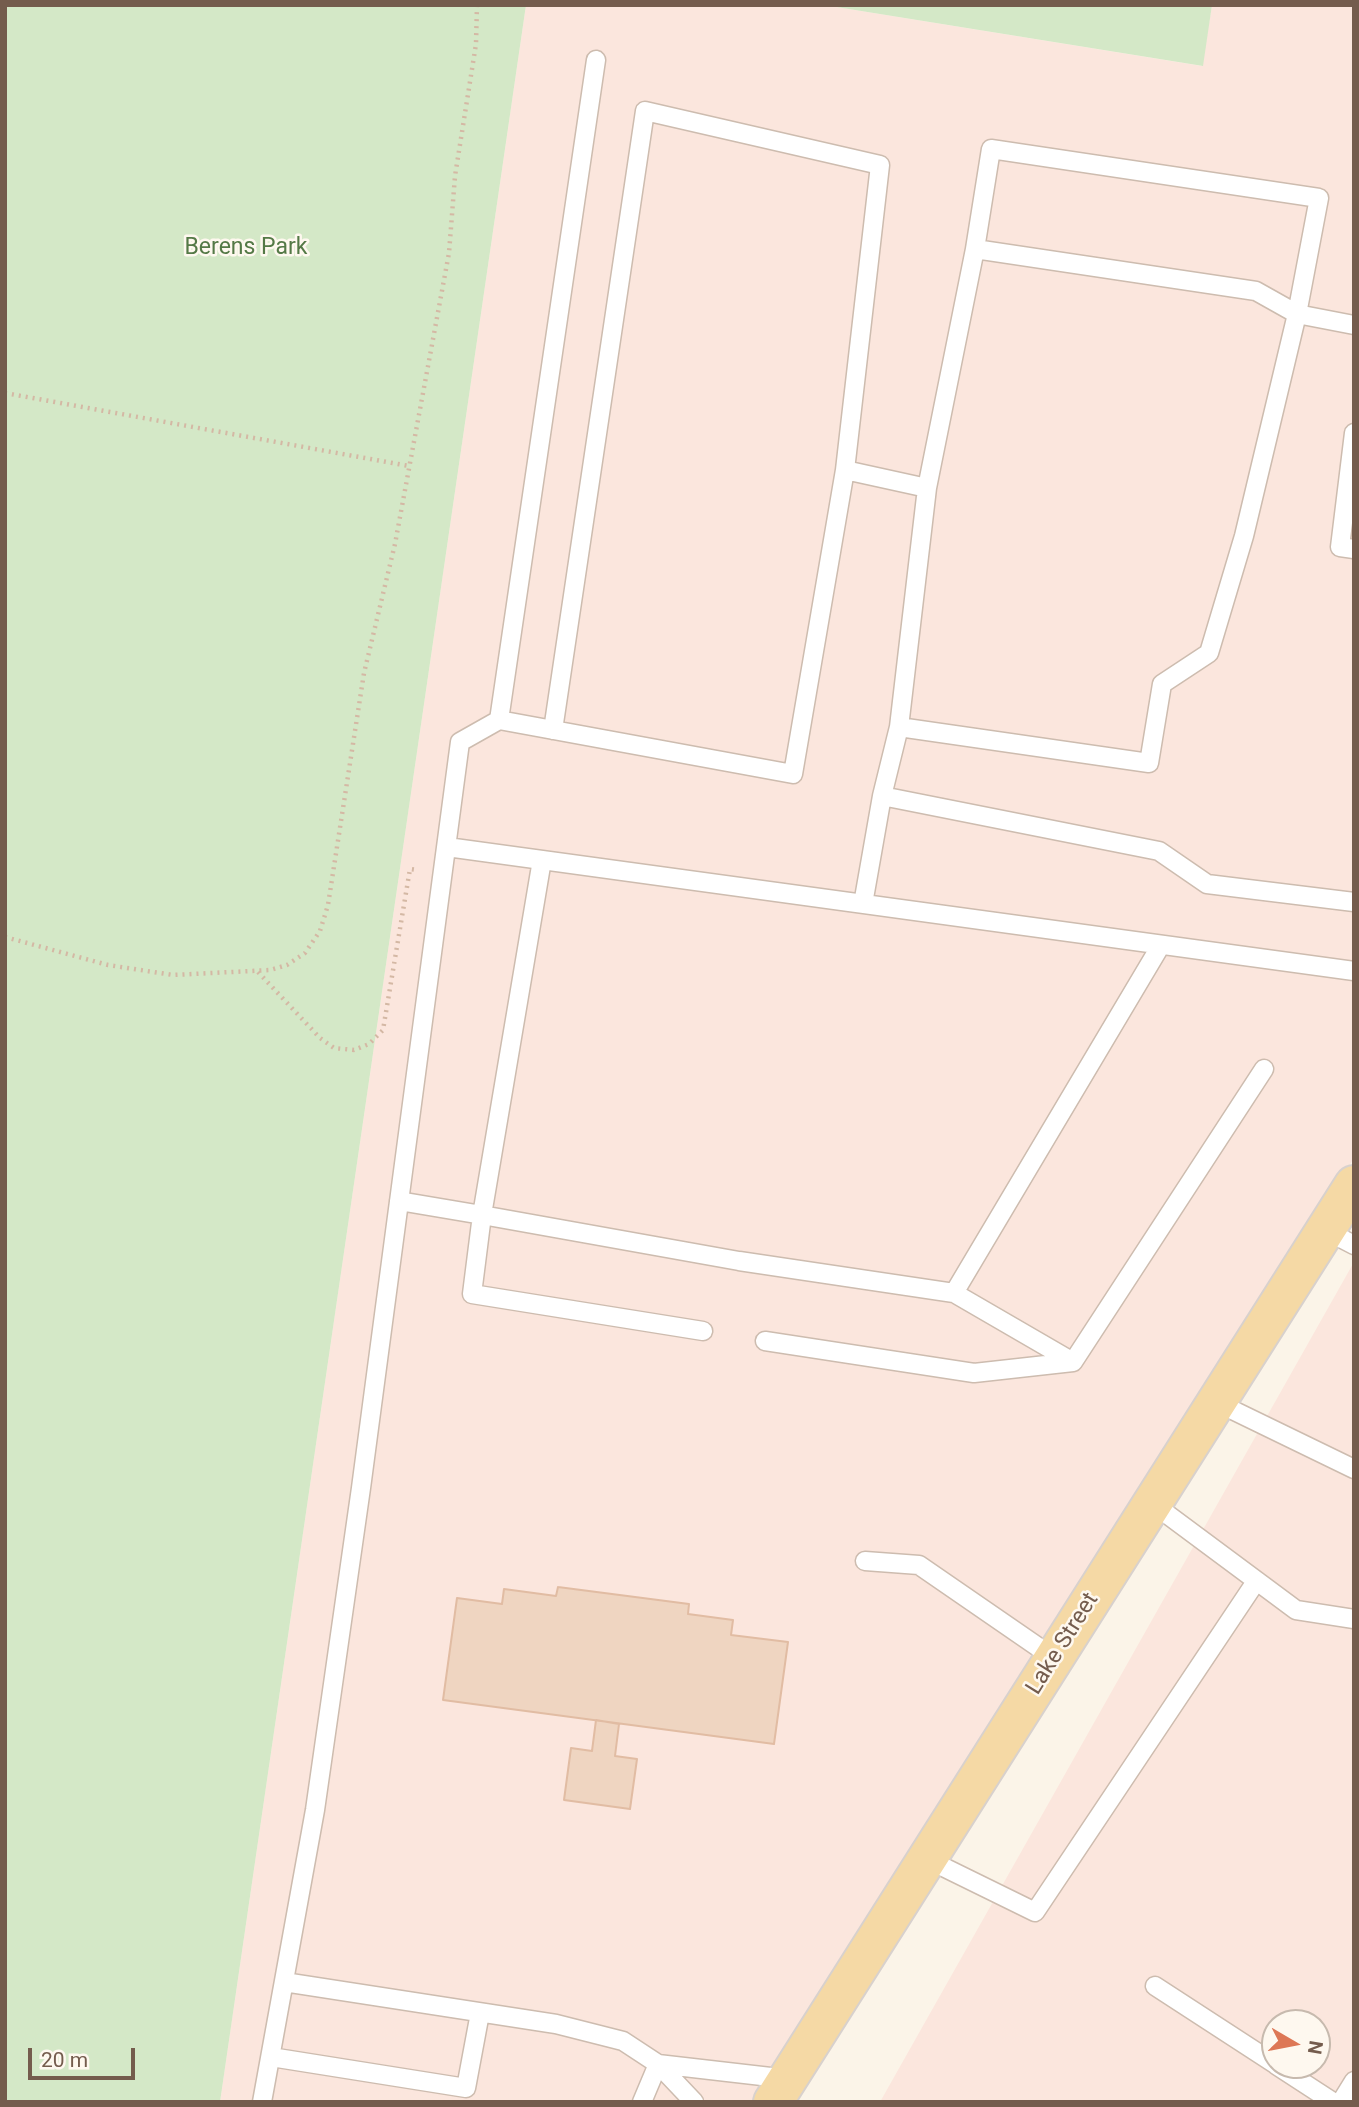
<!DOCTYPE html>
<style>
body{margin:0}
#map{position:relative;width:1359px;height:2107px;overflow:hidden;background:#fbf4e8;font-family:Roboto,sans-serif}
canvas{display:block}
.frame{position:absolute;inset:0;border:7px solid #745c4d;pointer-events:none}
.north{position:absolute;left:1261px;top:2009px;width:70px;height:70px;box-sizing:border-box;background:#fef8ef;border:2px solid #c7baae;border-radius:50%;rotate:100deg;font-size:19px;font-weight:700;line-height:28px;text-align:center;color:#745c4d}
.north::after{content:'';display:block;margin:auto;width:24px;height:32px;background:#d75;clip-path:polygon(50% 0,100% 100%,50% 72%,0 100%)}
.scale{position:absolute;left:28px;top:2048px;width:107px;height:32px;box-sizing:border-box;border:4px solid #745c4d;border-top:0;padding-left:9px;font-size:21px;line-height:24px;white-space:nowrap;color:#745c4d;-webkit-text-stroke:5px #fef8ef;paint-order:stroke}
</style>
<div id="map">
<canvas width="1359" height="2107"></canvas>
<div class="frame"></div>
<div class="north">N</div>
<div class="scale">20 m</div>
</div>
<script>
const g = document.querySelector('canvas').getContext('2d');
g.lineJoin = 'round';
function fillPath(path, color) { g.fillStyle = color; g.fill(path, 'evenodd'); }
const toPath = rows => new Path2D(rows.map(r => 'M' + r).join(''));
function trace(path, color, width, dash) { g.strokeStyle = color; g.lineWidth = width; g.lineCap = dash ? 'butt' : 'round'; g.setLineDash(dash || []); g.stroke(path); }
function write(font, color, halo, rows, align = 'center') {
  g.font = font + ' Roboto,sans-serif'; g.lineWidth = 5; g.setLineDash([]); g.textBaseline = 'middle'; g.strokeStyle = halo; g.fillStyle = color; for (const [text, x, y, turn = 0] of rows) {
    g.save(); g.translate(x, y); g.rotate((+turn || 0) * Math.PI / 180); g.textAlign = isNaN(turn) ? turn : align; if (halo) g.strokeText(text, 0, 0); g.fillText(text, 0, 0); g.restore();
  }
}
fillPath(toPath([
 [526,5,824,5,1202,66,1212,5,1354,5,1354,1158,756,2102,220,2102],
 [1354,1262,1354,2102,880,2102],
 [1275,2023,1317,2023,1317,2065,1275,2065]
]), '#fbe6dd');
fillPath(toPath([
 [5,5,526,5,220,2102,5,2102],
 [824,5,1212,5,1203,66]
]), '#d4e8c7');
const building = toPath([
 [558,1587,689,1604,688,1614,733,1620,731,1635,788,1642,774,1744,443,1700,457,1598,502,1604,504,1589,556,1596,558,1587],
 [596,1720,619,1724,615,1756,637,1759,630,1809,564,1800,571,1748,592,1751,596,1720]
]);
fillPath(building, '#efd5c1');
trace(building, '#e1bca3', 2);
const service = toPath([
 [1354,325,1297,314,1256,291,975,249,927,488,899,727,882,796,1159,851,1207,884,1354,902],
 [1354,433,1340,547,1354,549],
 [845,470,927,488],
 [499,720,793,774,845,470,880,165,645,111,553,730],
 [899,727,1149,763,1162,684,1209,653,1244,536,1297,314,1319,198,991,149,975,249],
 [447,847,1354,971],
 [542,860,482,1215,739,1261,954,1293],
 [863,904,882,796],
 [1161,945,954,1293,1073,1362,1264,1069],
 [399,1201,482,1215,472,1294,703,1331],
 [1325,1230,1354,1245],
 [765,1341,974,1373,1073,1362],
 [1216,1402,1354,1469],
 [1152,1503,1296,1610,1354,1619],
 [865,1561,919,1565,1054,1658],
 [927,1859,1035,1912,1255,1583],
 [284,1982,556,2024,623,2041,658,2064,694,2102],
 [1155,1986,1275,2064],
 [271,2057,466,2088,480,2013],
 [658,2064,788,2079],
 [1276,2065,1333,2102],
 [262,2102,315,1810,361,1488,460,742,499,720,596,60],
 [642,2102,658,2064],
 [1341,2102,1354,2081]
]);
const primary = toPath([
 [773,2102,1354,1185]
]);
trace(service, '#cdbcaf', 21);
trace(primary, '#d8d1cd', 42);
trace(toPath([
 [5,393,409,466],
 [5,937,108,965,173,975,270,970,287,965,305,953,320,931,328,905,364,673,395,544,449,253,455,176,476,44,477,5],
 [258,972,320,1038,334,1048,354,1050,369,1044,383,1030,410,869,417,870]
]), '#d4b8a4', 4.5, [2, 5]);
trace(service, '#fff', 18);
trace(primary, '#f5d9a5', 38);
write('23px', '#547946', '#fef8ef', [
 ["Berens Park",246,248]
]);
write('23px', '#745c4d', '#fef8ef', [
 ["Lake Street",1063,1644,-58]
]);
</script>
